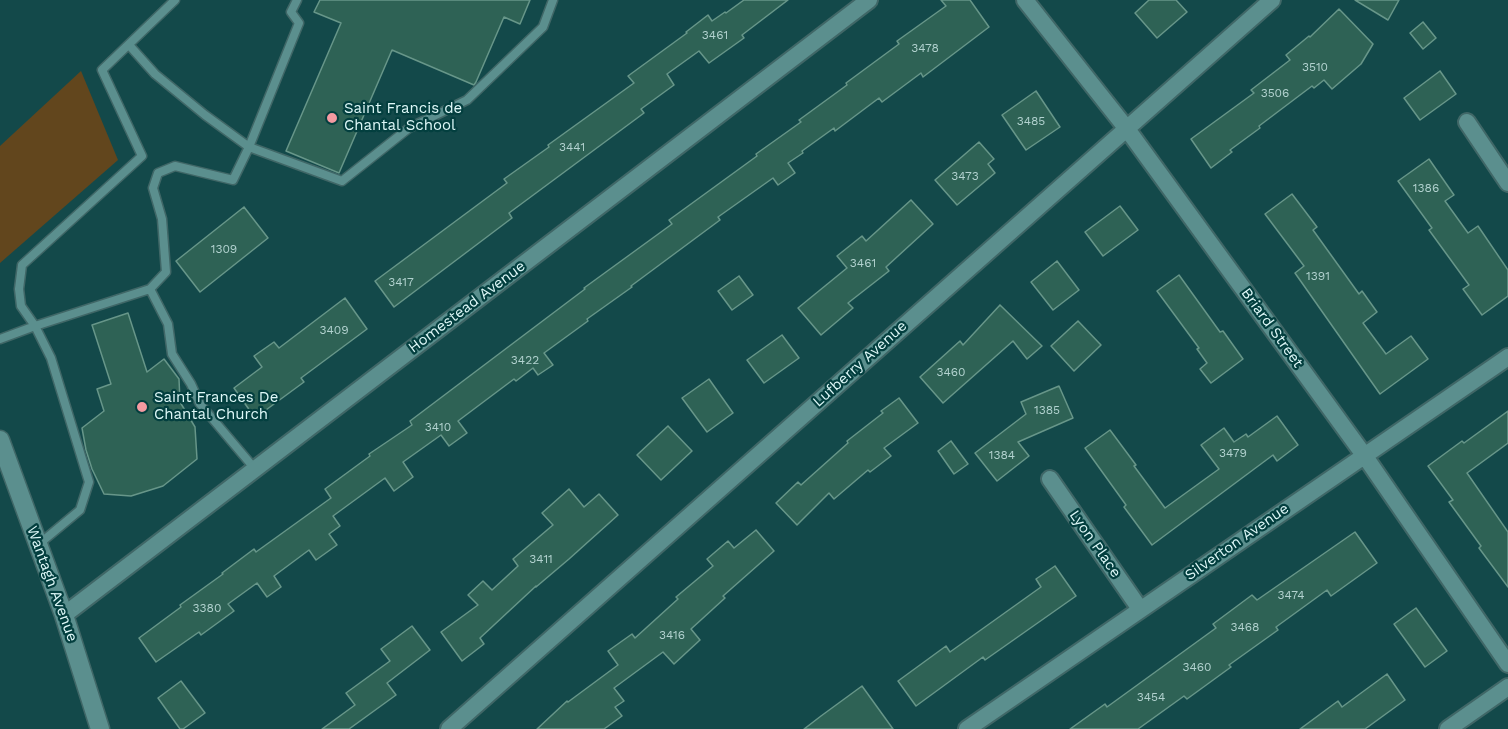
<!DOCTYPE html>
<style>
body{margin:0}
canvas{display:block;background:#13494a}
</style>
<canvas width="1508" height="729"></canvas>
<script>
const g = document.querySelector('canvas').getContext('2d');
g.lineJoin = 'round';
function fillPath(path, color) { g.fillStyle = color; g.fill(path, 'evenodd'); }
const toPath = rows => new Path2D(rows.map(r => 'M' + r).join(''));
function trace(path, color, width, dash) { g.strokeStyle = color; g.lineWidth = width; g.lineCap = dash ? 'butt' : 'round'; g.setLineDash(dash || []); g.stroke(path); }
function write(font, color, halo, rows, align = 'center') {
  g.font = font + ' "Work Sans",sans-serif'; g.lineWidth = 4.5; g.setLineDash([]); g.textBaseline = 'middle'; g.strokeStyle = halo; g.fillStyle = color; for (const [text, x, y, turn = 0] of rows) {
    g.save(); g.translate(x, y); g.rotate((+turn || 0) * Math.PI / 180); g.textAlign = isNaN(turn) ? turn : align; if (halo) g.strokeText(text, 0, 0); g.fillText(text, 0, 0); g.restore();
  }
}
fillPath(toPath([
 [81,71,118,160,0,263,0,146]
]), '#62461d');
const building = toPath([
 [320,0,530,0,520,24,504,17,476,82,474,85,392,50,339,173,286,151,341,23,314,12,320,0],
 [744,0,788,0,742,35,744,38,709,63,699,51,667,74,674,85,641,109,644,113,509,213,512,218,394,307,375,281,507,183,504,179,549,147,548,145,634,83,628,76,687,33,686,32,708,15,712,21,725,12,726,13,744,0],
 [941,0,970,0,989,27,923,77,921,73,882,102,879,98,835,131,834,128,802,151,803,153,788,163,795,173,778,185,773,178,718,217,720,220,631,286,632,287,587,319,588,321,544,353,553,365,538,375,533,368,516,381,514,379,458,421,467,433,449,446,441,435,403,462,413,477,394,491,385,478,333,516,340,526,329,534,337,545,316,560,309,550,274,576,281,587,267,597,257,583,228,604,234,611,201,635,199,632,156,662,139,638,181,607,180,605,223,574,222,573,254,549,256,552,331,498,325,489,370,456,369,454,412,425,410,421,585,289,584,288,672,224,669,220,757,156,756,154,801,122,799,120,847,85,846,83,899,44,897,41,946,6,941,0],
 [1149,0,1176,0,1187,12,1157,38,1135,13,1149,0],
 [1355,0,1399,0,1388,20,1355,0],
 [1339,9,1373,44,1361,64,1332,89,1324,80,1314,88,1312,86,1259,126,1260,128,1230,150,1232,152,1211,168,1191,139,1254,93,1251,90,1290,60,1286,55,1309,36,1310,37,1339,9],
 [1423,22,1436,38,1423,49,1410,33,1423,22],
 [1440,71,1456,94,1420,120,1404,98,1440,71],
 [1036,91,1060,127,1026,150,1002,115,1036,91],
 [979,142,994,159,988,164,995,173,957,205,935,180,979,142],
 [1429,159,1454,195,1445,201,1468,233,1478,226,1508,270,1508,296,1482,315,1463,289,1469,285,1429,230,1432,228,1398,181,1429,159],
 [1292,194,1317,227,1313,230,1359,294,1362,291,1377,312,1363,323,1386,354,1411,336,1428,359,1380,394,1295,273,1304,266,1265,214,1292,194],
 [911,200,933,224,886,267,889,271,848,303,853,308,821,335,798,308,847,268,837,256,862,236,866,241,911,200],
 [1120,206,1138,230,1103,256,1085,232,1120,206],
 [244,207,268,238,200,292,176,261,244,207],
 [1057,261,1079,290,1053,310,1031,282,1057,261],
 [1179,275,1220,332,1223,331,1243,359,1211,383,1200,369,1207,363,1197,349,1199,348,1157,291,1179,275],
 [739,276,753,295,732,310,718,291,739,276],
 [345,298,367,329,301,378,304,382,255,418,234,388,262,367,254,356,274,342,279,348,345,298],
 [1000,305,1042,346,1027,359,1013,341,943,403,920,377,960,341,963,345,1000,305],
 [128,313,147,372,164,359,179,379,180,402,195,427,197,459,163,486,131,496,104,494,92,469,86,450,82,428,104,411,97,389,111,384,92,325,128,313],
 [1078,321,1101,345,1074,371,1051,346,1078,321],
 [782,335,799,358,764,383,747,360,782,335],
 [709,379,733,413,707,432,682,398,709,379],
 [1059,386,1073,418,1018,442,1029,456,997,481,975,453,1026,414,1021,402,1059,386],
 [899,398,918,423,884,448,891,456,870,472,868,470,834,499,829,493,797,525,776,503,798,482,801,485,848,443,847,441,883,413,881,411,899,398],
 [1508,411,1508,443,1467,473,1508,532,1508,587,1479,548,1481,546,1449,502,1453,500,1428,466,1462,441,1464,443,1508,411],
 [1277,416,1298,445,1277,461,1273,455,1152,545,1124,507,1126,505,1085,448,1110,430,1136,465,1134,466,1165,508,1219,469,1201,445,1224,428,1234,442,1246,434,1248,437,1277,416],
 [668,426,692,451,661,480,637,455,668,426],
 [951,441,968,464,954,474,938,451,951,441],
 [569,489,584,507,599,494,618,515,569,559,536,587,536,586,480,638,484,644,462,661,441,632,478,605,468,595,483,581,492,590,518,566,513,559,553,525,542,513,569,489],
 [756,530,774,551,723,596,725,598,691,629,700,640,674,664,663,652,614,688,624,701,615,707,622,716,604,729,537,729,567,701,568,702,618,665,608,651,632,634,635,638,678,599,676,597,713,566,707,559,728,541,734,548,756,530],
 [1355,532,1377,563,1331,596,1327,590,1276,627,1278,630,1229,665,1231,667,1187,699,1184,696,1138,729,1070,729,1105,704,1107,707,1216,628,1213,624,1252,595,1257,600,1355,532],
 [1055,566,1076,596,985,660,983,657,916,706,898,681,946,646,950,652,1041,587,1036,579,1055,566],
 [1416,608,1447,651,1425,667,1394,624,1416,608],
 [412,626,430,650,387,683,396,695,349,729,322,729,355,705,346,693,390,661,381,649,412,626],
 [1387,674,1405,700,1365,729,1300,729,1338,701,1342,707,1387,674],
 [181,681,205,713,183,729,180,729,158,698,181,681],
 [862,686,893,729,804,729,821,716,862,686]
]);
fillPath(building, '#2e6255');
trace(building, '#679689', 1.5);
const lane = toPath([
 [129,45,155,74,205,115,249,147,342,181,409,128,467,100,543,27,553,0],
 [150,289,166,272,162,219,153,188,158,173,175,166,233,180,249,147,299,23,291,12,297,0],
 [0,339,35,326,21,306,19,289,22,265,142,156,102,70,175,0],
 [39,544,80,510,89,482,51,358,35,326,150,289,168,324,172,354,191,384,200,404,255,469]
]);
const street = toPath([
 [1025,0,1127,129,1364,455,1508,664],
 [1467,122,1508,183],
 [1050,479,1140,609],
 [64,615,869,0],
 [449,729,1272,0],
 [967,729,1508,357],
 [1448,729,1508,687]
]);
const secondary = toPath([
 [0,440,64,615,100,729]
]);
trace(lane, '#406767', 11);
trace(street, '#406767', 20);
trace(secondary, '#406767', 21);
trace(lane, '#5b8f8e', 8);
trace(street, '#5b8f8e', 16);
trace(secondary, '#5b8f8e', 18);
for (const [x, y, r, color] of [
 [332,118,6,"#f49aa1"],
 [142,407,6,"#f49aa1"]
]) { const dot = new Path2D(); dot.arc(x, y, r, 0, 2 * Math.PI); g.fillStyle = color; g.fill(dot); trace(dot, '#033f3f', 2); }
write('12px', '#b2d2cf', null, [
 ["3461",715,35],
 ["3478",925,48],
 ["3510",1315,67],
 ["3506",1275,93],
 ["3485",1031,121],
 ["3441",572,147],
 ["3473",965,176],
 ["1386",1426,188],
 ["1309",224,249],
 ["3461",863,263],
 ["1391",1318,276],
 ["3417",401,282],
 ["3409",334,330],
 ["3422",525,360],
 ["3460",951,372],
 ["1385",1047,410],
 ["3410",438,427],
 ["3479",1233,453],
 ["1384",1002,455],
 ["3411",541,559],
 ["3474",1291,595],
 ["3380",207,608],
 ["3468",1245,627],
 ["3416",672,635],
 ["3460",1197,667],
 ["3454",1151,697]
]);
write('15px', '#def8f8', '#033f3f', [
 ["Saint Francis de",344,109],
 ["Chantal School",344,126],
 ["Saint Frances De",154,398],
 ["Chantal Church",154,415]
], 'left');
write('15px', '#def8f8', '#033f3f', [
 ["Homestead Avenue",467,307,-37],
 ["Briard Street",1272,328,54],
 ["Lufberry Avenue",860,364,-42],
 ["Silverton Avenue",1237,542,-35],
 ["Lyon Place",1095,544,55],
 ["Wantagh Avenue",52,584,70]
]);
</script>
